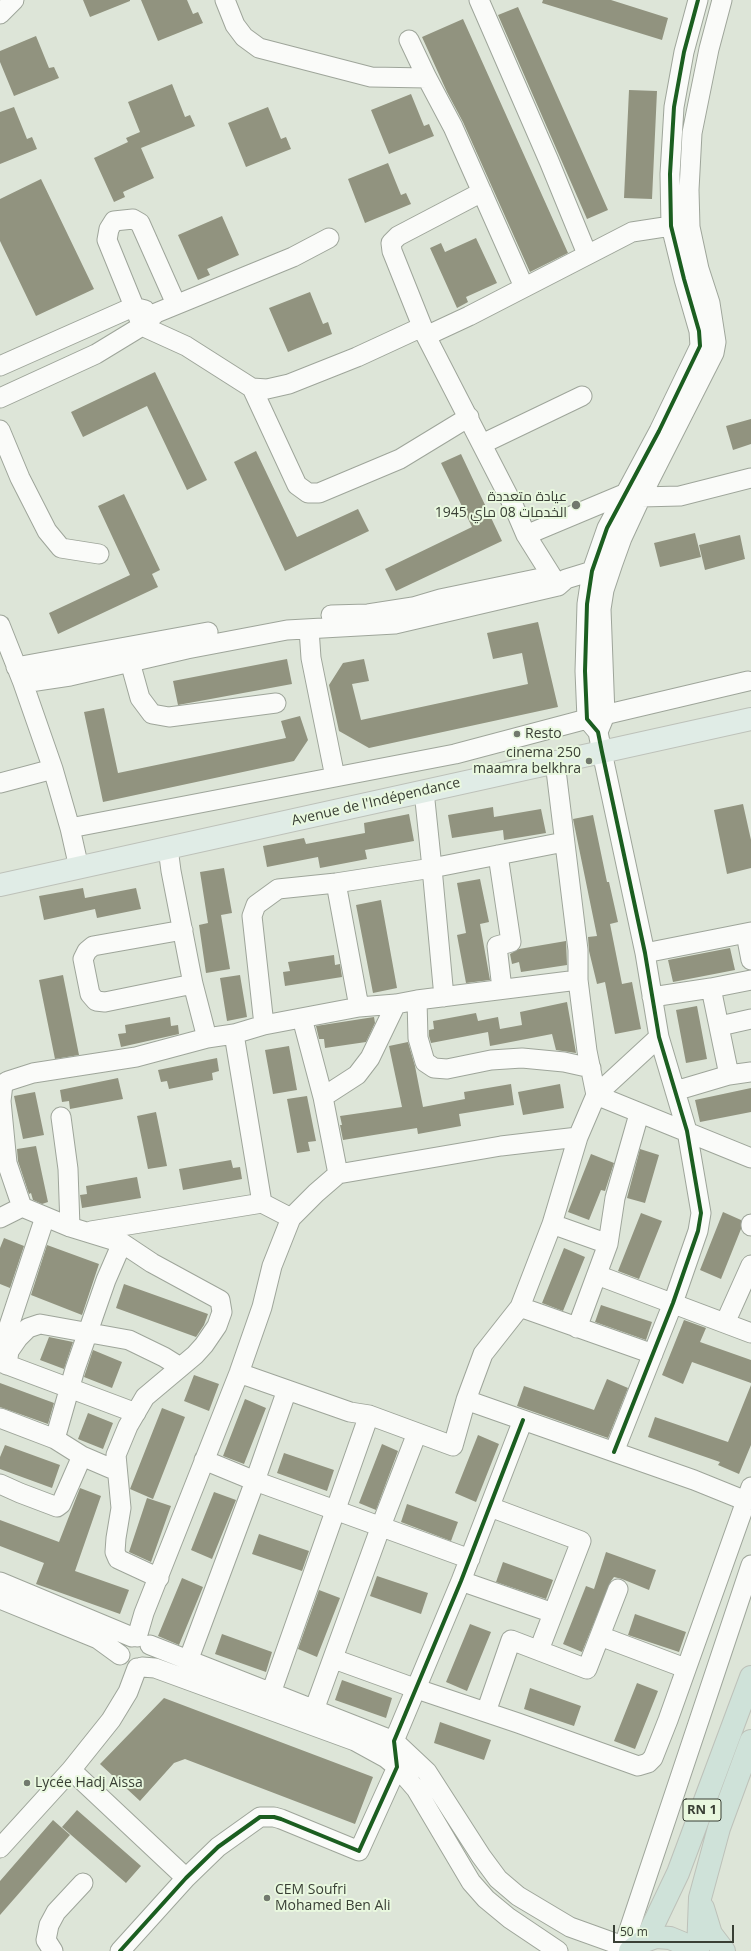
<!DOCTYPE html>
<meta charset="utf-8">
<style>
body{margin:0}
#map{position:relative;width:751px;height:1951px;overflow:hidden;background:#dde5d8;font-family:"Open Sans",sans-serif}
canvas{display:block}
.scale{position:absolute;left:613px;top:1925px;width:121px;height:18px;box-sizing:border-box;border:2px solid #393f35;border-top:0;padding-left:5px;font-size:12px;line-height:14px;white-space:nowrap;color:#393f35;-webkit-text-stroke:3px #e9f8df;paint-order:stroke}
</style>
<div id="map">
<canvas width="751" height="1951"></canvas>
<div class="scale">50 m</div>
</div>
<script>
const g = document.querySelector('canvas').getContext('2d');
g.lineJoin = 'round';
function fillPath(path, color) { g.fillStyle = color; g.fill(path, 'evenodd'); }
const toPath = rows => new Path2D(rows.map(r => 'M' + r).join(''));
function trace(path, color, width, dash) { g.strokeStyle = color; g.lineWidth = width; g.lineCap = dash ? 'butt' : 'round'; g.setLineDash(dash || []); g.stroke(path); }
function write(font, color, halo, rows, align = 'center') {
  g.font = font + ' "Open Sans",Cairo,sans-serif'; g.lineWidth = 4; g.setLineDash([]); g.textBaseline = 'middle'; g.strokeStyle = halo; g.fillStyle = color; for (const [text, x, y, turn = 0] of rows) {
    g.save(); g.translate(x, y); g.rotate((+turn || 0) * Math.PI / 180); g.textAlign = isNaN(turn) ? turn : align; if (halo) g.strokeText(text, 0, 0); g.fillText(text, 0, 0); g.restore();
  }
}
fillPath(toPath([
 [83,0,130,0,130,1,90,17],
 [141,0,187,0,193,14,198,12,203,23,158,41],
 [543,0,611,0,668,18,662,40,542,3],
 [518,7,608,210,587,219,498,15],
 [463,19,568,253,530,272,463,122,447,92,422,37],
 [36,36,49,68,54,67,59,78,14,96,0,62,0,51],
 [172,84,185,117,190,115,195,126,141,148,154,178,123,192,125,197,114,202,94,158,128,142,126,138,140,132,128,102],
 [629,90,657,91,652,199,624,198],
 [411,94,424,126,429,124,434,136,389,154,371,110],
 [14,107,27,139,32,137,37,149,0,164,0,112],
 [268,107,281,139,286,137,291,149,246,167,228,123],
 [388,163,401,195,406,193,411,204,365,223,348,179],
 [41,179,94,289,36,316,0,241,0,199],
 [222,216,239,255,207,269,210,275,198,280,178,235],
 [476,238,497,283,466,297,468,302,457,308,430,248,441,243,445,252],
 [310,292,323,324,328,322,332,334,288,352,269,308],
 [155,372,207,480,187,490,147,406,83,437,71,412],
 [751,419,751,444,733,450,726,426],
 [256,451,297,537,358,509,369,531,285,571,234,462],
 [461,454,502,541,396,591,385,569,472,527,441,463],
 [124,494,160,570,152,574,158,587,58,634,49,613,130,575,98,506],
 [695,533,701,557,660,567,654,543],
 [740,535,745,559,705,570,699,545],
 [538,622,558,707,369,748,339,731,329,685,343,663,364,659,369,681,352,684,361,720,528,684,522,653,493,659,487,633],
 [287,659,292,684,178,705,173,681],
 [104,708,118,773,286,738,281,721,300,716,308,740,294,761,103,802,84,712],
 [743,804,751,840,751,868,727,874,714,810],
 [493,807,494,817,541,809,546,833,504,840,503,830,452,838,448,815],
 [409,814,414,841,365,850,367,859,320,868,318,857,267,867,263,846,304,838,306,844,365,833,364,823],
 [593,815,607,882,609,882,618,922,610,924,622,984,632,982,641,1029,615,1034,605,982,597,984,589,951,588,937,597,936,573,819],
 [224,868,232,913,221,915,230,969,206,973,199,925,208,923,200,872],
 [480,879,489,922,480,924,490,980,466,983,457,935,466,933,457,883],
 [83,888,85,898,136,888,141,909,97,918,95,909,44,920,39,896],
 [381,900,397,988,373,993,356,905],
 [566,941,567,965,521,972,519,962,512,964,510,954,519,949],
 [730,948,735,970,673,982,668,960],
 [334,955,335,965,340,964,342,977,285,986,283,972,290,971,288,962],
 [63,975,79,1055,55,1059,39,980],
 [240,975,247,1017,227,1021,220,978],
 [567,1002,576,1053,556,1050,552,1034,490,1046,488,1032,431,1043,429,1036,429,1030,434,1029,433,1021,476,1013,478,1021,498,1017,500,1029,522,1025,520,1012],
 [697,1006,707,1059,686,1063,676,1010],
 [170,1017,171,1026,178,1025,179,1034,121,1047,118,1034,126,1033,125,1025],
 [374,1017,375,1023,366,1042,325,1048,324,1039,319,1039,316,1026],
 [408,1042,415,1066,423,1107,465,1099,464,1092,511,1084,514,1105,459,1114,461,1126,418,1134,417,1128,343,1140,340,1125,342,1125,340,1116,402,1107,389,1046],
 [289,1046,297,1090,273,1094,265,1050],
 [217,1058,219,1071,212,1073,213,1080,169,1089,167,1081,161,1082,158,1070],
 [118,1078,123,1099,70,1109,69,1101,62,1102,60,1090],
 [560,1084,564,1108,523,1115,518,1092],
 [751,1088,751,1112,700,1122,695,1100],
 [35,1092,44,1135,23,1139,14,1096],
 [307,1096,316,1141,308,1142,310,1151,297,1153,287,1099],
 [156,1112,167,1166,148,1169,137,1116],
 [36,1146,48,1202,42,1204,33,1200,31,1193,29,1194,18,1161,17,1149],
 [640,1149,659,1155,645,1203,627,1198],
 [591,1154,614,1163,605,1191,601,1190,589,1220,568,1212],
 [231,1160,233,1168,240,1167,242,1179,183,1190,179,1169],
 [137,1177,141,1198,82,1208,80,1195,87,1194,86,1186],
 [723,1212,741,1220,741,1229,721,1279,700,1270],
 [641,1213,662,1221,639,1279,618,1271],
 [4,1238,24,1246,10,1288,0,1284,0,1248],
 [47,1245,99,1264,82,1315,31,1295],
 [564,1248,585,1257,563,1311,542,1303],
 [124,1284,208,1314,204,1325,196,1337,116,1308],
 [601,1305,652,1322,646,1340,595,1322],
 [684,1320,706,1328,700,1342,751,1360,751,1383,692,1362,683,1384,662,1375],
 [49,1337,73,1342,64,1369,40,1360],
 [93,1350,122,1362,112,1388,84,1377],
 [194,1375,219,1384,209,1411,184,1401],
 [607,1379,628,1388,608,1438,517,1406,524,1386,594,1410],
 [0,1383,54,1403,48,1424,0,1407],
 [751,1385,751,1445,739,1474,718,1465,720,1462,648,1437,655,1417,728,1442],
 [245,1399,266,1408,244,1464,223,1456],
 [162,1408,185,1417,153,1499,130,1489],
 [88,1413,113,1423,103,1449,78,1439],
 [478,1435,499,1444,476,1502,455,1493],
 [382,1444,398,1451,376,1510,359,1503],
 [5,1445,60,1465,52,1488,0,1469,0,1457],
 [284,1453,334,1470,327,1491,277,1473],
 [80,1488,101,1496,75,1571,129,1590,120,1614,36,1584,44,1563,0,1546,0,1520,59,1542],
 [214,1492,236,1500,212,1559,191,1550],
 [147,1498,171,1506,151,1562,129,1552],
 [407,1504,458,1522,451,1541,401,1522],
 [259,1534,309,1551,302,1571,252,1554],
 [606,1552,656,1570,649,1590,622,1579,614,1577,611,1581,582,1652,563,1644,586,1586,594,1589],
 [503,1562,553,1580,546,1599,496,1582],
 [377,1576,428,1593,421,1614,370,1596],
 [182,1578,203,1587,179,1645,158,1636],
 [319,1590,340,1598,317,1657,298,1649],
 [635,1614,686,1632,679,1652,628,1635],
 [470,1624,491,1632,467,1691,446,1682],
 [222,1634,272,1652,266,1672,215,1654],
 [342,1680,392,1698,386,1718,335,1700],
 [637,1683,658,1691,635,1749,614,1741],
 [530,1688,581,1706,574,1726,524,1709],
 [164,1698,373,1777,355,1824,185,1759,174,1763,140,1801,100,1764],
 [440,1722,491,1740,484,1760,434,1743],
 [77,1810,141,1866,126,1883,62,1827],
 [53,1820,70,1835,0,1915,0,1881]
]), '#91937f');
const minor = toPath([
 [225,0,235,25,244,37,259,48,371,77,427,78],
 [479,0,549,161,587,254],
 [0,14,14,0],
 [409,40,427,78,453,127,524,287],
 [482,192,398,236,391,243,392,251,426,336,514,507,526,535,558,586],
 [176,304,140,223,133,219,114,221,109,229,107,240,142,326,186,346,252,388,267,389,289,384,357,357,422,327],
 [426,336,469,316,632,232,671,226,684,227],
 [0,366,133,307,145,310],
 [252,388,297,485,308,493,319,493,400,459,469,417],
 [0,398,96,354,142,326,156,313,293,257,329,238],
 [0,430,20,478,47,531,61,548,99,554],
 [482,444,582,396],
 [526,535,624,494,641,497,680,496,751,478],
 [331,615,368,614,413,607,440,599,541,578],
 [0,625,23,683,53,769,70,828,79,868],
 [309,629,311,658,335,777],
 [130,662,140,698,152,714,169,717,276,703],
 [16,667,208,632],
 [23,683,70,676,187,649,287,630,395,624,558,586,566,579,592,571],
 [598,732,605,715,601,609,604,590,613,563,622,538,641,497,714,353,716,342,710,303,699,269,690,227,689,190,692,133,709,49,722,0],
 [555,762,578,950,578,980,587,1051,596,1095,751,1158],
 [0,783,53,769],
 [424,791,432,868,444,997],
 [70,828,455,754,587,719,748,681],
 [168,848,171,871,193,984,207,1038],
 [498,855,511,942,497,946,502,989],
 [336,883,359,1007],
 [183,930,93,946,87,951,83,959,90,994,96,1001,105,1002,193,984],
 [746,934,751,960],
 [645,953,751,932],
 [652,997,711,988],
 [417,1000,418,1038,425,1062,434,1068,447,1069,491,1060,522,1058,564,1062,591,1068],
 [302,1018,323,1097,338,1174],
 [264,1025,252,916,256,905,278,889,336,883,432,868,564,842],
 [720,1026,751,1019],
 [234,1034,262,1203],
 [729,1075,711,988,751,980],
 [675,1091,729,1075,751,1072],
 [323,1097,357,1075,370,1058,396,1004],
 [61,1117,68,1169,70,1227],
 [22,1207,7,1163,1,1101,3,1084,8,1081,33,1073,136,1057,207,1038,234,1034,264,1025,359,1007,396,1004,417,1000,578,980],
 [0,1218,22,1207,70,1227,122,1243,152,1263,220,1300,222,1312,217,1326,204,1345,195,1355,145,1397,128,1426,116,1455,121,1508,116,1538,115,1552,118,1559,159,1578],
 [552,1224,608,1244],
 [751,1224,751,1226],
 [91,1231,262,1203,291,1218],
 [597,1275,751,1333],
 [520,1307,653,1354],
 [725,1323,751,1265],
 [577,1328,608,1244,615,1198,639,1114],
 [0,1353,45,1217],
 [0,1362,136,1413],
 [7,1365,9,1351,18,1338,28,1328,40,1324,129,1340,164,1357,180,1367],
 [239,1373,350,1412,369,1415,453,1446,466,1400,483,1354,520,1307,552,1224,578,1137,596,1095,659,1037],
 [466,1400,694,1480,746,1501],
 [0,1418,55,1439,82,1456,117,1471],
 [55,1439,75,1369,106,1280,122,1243],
 [614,1452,673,1303,698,1231,701,1213,687,1131,659,1037,645,953,602,752,598,732,587,719,585,671,587,604,592,571,607,528,659,431,700,346,699,331,684,279,671,226,670,174,674,107,684,52,698,0],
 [204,1460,255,1481,470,1559],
 [0,1484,20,1493,57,1507,61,1504,82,1456],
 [490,1507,581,1541,539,1650],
 [461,1581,553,1613],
 [0,1582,132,1637],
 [0,1599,98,1639,120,1655],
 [600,1636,685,1668],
 [137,1637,144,1613,239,1373,262,1307,272,1266,291,1218,316,1193,338,1174,501,1146,578,1137],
 [150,1645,394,1741,427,1772,481,1856,498,1879,518,1896,570,1927,631,1949],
 [334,1659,417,1689,518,1723,638,1766,648,1763,653,1758,668,1720,751,1487],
 [188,1661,255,1481,287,1390],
 [142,1667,155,1668,355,1741,386,1758,397,1767,416,1789,471,1882,486,1899,509,1918,558,1951],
 [271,1693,369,1415],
 [314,1710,381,1526,417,1433],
 [486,1712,511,1640,587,1669,618,1589],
 [71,1770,186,1878],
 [0,1848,71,1770,111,1720,128,1692,137,1668],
 [624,1945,751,1565],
 [53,1951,46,1940,49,1925,56,1912,83,1883],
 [120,1951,186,1878,218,1847,260,1817,274,1817,281,1819,359,1851,397,1767,394,1741,461,1581,523,1420]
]);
const major = toPath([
 [0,885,751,719]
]);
const highway = toPath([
 [703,1908,711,1934,724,1951],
 [646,1940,678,1873,751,1677],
 [630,1951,642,1942,656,1937,670,1938,682,1943,692,1951],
 [698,1951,700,1898,719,1828,751,1741]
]);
trace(minor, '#9ea59a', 21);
trace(major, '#bdc1b9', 24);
trace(highway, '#bdc1b9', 24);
trace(minor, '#fafbf9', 19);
trace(major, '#e0ece6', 22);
trace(highway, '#cfe2d9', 22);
trace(toPath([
 [614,1452,673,1303,698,1231,701,1213,687,1131,659,1037,645,953,602,752,598,732,587,719,585,671,587,604,592,571,607,528,659,431,700,346,699,331,684,279,671,226,670,174,674,107,684,52,698,0],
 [120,1951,186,1878,218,1847,260,1817,274,1817,281,1819,359,1851,397,1767,394,1741,461,1581,523,1420]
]), '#1b5e20', 4);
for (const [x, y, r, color] of [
 [576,505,5,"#72796e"],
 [517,734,4,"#72796e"],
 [589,761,4,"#72796e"],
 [27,1783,4,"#72796e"],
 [267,1898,4,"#72796e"]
]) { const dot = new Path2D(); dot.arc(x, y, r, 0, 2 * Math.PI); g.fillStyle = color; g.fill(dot); trace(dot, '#e9f8df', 1.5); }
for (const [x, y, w] of [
 [702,1810,38]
]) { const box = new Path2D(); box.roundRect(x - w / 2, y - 11, w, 22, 3); g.fillStyle = '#e9f8df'; g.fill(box); trace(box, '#393f35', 1); }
write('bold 13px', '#393f35', null, [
 ["RN 1",702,1810]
]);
write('14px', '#393f35', '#e9f8df', [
 ["عيادة متعددة",567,497,"right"],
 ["الخدمات 08 ماي 1945",567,513,"right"],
 ["Resto",525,734],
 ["cinema 250",581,753,"right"],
 ["maamra belkhra",581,769,"right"],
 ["Lycée Hadj Aissa",35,1783],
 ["CEM Soufri",275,1890],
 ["Mohamed Ben Ali",275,1906]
], 'left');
write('14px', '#393f35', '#e9f8df', [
 ["Avenue de l'Indépendance",376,802,-13]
]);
</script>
